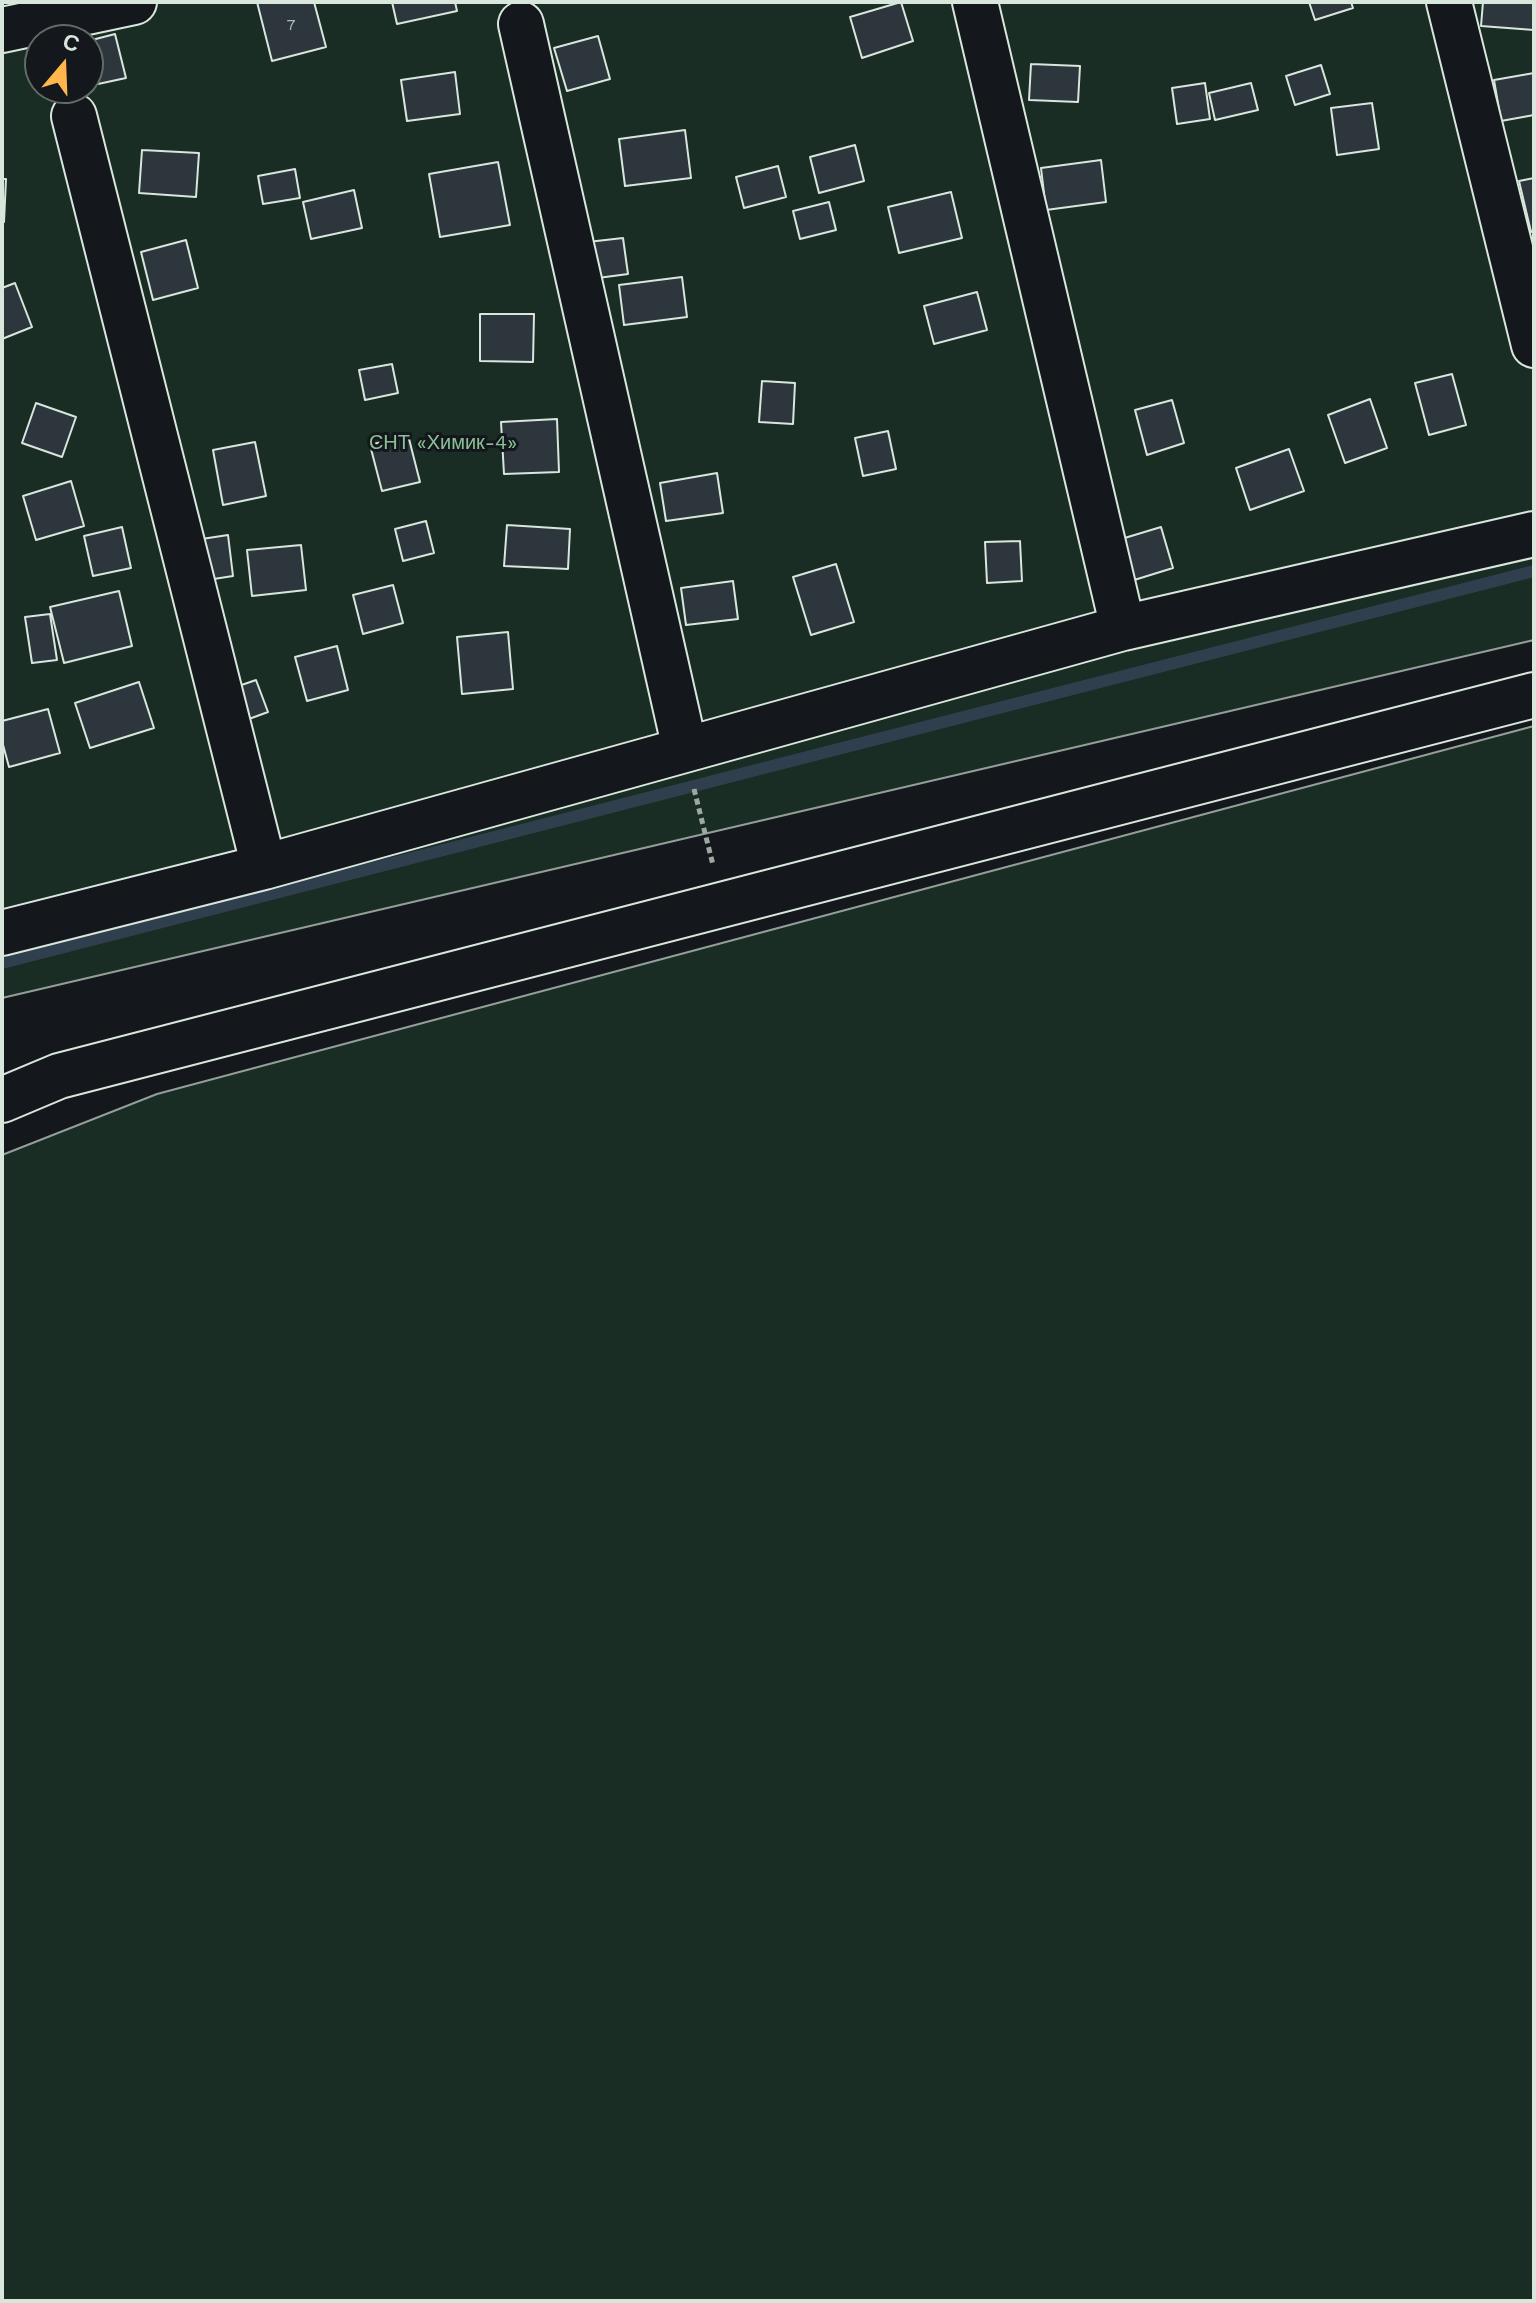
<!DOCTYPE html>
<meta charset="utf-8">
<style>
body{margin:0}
#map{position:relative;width:1536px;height:2303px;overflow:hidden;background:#14181c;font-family:"Work Sans",sans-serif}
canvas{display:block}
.frame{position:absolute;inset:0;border:4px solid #d8e6dc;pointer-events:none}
.north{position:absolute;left:24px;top:24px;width:80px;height:80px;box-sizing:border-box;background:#14181c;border:2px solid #626a69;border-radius:50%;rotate:19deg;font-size:22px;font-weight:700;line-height:32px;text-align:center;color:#d8e6dc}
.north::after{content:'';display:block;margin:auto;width:28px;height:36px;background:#ffb74d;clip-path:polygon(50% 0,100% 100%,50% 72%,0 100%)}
</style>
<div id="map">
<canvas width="1536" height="2303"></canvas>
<div class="frame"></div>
<div class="north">С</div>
</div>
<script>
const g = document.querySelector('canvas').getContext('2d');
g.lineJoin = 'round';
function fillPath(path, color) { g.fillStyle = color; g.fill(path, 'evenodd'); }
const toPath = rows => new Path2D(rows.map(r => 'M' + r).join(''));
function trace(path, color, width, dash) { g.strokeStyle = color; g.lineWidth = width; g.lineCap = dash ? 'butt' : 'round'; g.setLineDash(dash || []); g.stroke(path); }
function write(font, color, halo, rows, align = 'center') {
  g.font = font + ' "Work Sans",sans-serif'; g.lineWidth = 6; g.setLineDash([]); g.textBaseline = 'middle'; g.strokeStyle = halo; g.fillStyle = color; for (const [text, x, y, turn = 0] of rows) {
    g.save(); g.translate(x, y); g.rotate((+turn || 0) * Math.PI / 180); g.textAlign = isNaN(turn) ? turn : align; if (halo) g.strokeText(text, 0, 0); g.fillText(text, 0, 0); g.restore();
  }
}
const green = toPath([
 [2,2,1534,2,1534,640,2,998,2,2],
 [40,40,88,40,88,88,40,88,40,40],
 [1534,726,1534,2301,2,2301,2,1155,157,1094,1534,726]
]);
fillPath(green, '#1a2d24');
trace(green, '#939e99', 2);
trace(toPath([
 [2,963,1534,571]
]), '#2f3f4d', 12);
const building = toPath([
 [257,2,314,2,326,47,272,61,257,2],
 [392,2,455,2,457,11,397,24,392,2],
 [901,2,913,41,862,58,850,17,901,2],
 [1309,2,1351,2,1353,8,1315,20,1309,2],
 [1483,2,1534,2,1534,30,1481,26,1483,2],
 [115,34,126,78,98,84,88,41,115,34],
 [598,36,610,79,567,91,554,48,598,36],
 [1031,64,1080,66,1078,102,1029,100,1031,64],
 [1321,65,1330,94,1295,105,1286,76,1321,65],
 [455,72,460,114,407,121,401,80,455,72],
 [1534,73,1534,115,1501,121,1494,80,1534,73],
 [1205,83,1210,119,1177,124,1172,88,1205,83],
 [1251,83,1258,110,1215,120,1209,93,1251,83],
 [1372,103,1379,149,1337,155,1331,108,1372,103],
 [685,130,691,178,625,186,619,139,685,130],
 [855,145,864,181,819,193,810,157,855,145],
 [142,150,199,153,196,197,139,193,142,150],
 [1101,160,1106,202,1046,210,1041,168,1101,160],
 [498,162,510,225,440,237,429,174,498,162],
 [778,166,786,197,744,208,736,177,778,166],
 [295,169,300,198,263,204,258,176,295,169],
 [1534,178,1534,231,1531,232,1519,181,1534,178],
 [2,179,6,179,4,222,2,221,2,179],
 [354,190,362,228,311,239,303,202,354,190],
 [951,192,962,238,899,253,888,207,951,192],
 [829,202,836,230,800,239,793,211,829,202],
 [623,238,628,274,583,280,579,243,623,238],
 [186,240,198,288,153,300,141,252,186,240],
 [682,277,687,317,624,325,619,285,682,277],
 [15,283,32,327,2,339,2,288,15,283],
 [977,292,987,330,934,344,924,306,977,292],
 [480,314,534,314,533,362,480,361,480,314],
 [392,364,398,393,365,400,359,370,392,364],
 [1452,374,1466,425,1429,435,1415,383,1452,374],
 [762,381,795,383,793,424,759,422,762,381],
 [1370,399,1387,448,1345,463,1328,415,1370,399],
 [1172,400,1184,443,1147,455,1135,410,1172,400],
 [36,403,76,417,62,457,22,443,36,403],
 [557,419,559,472,504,474,501,422,557,419],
 [888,431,896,469,863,476,855,438,888,431],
 [408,435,420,482,382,491,370,445,408,435],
 [255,442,266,496,223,505,213,450,255,442],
 [1289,449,1304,491,1250,510,1236,468,1289,449],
 [717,473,723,513,666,521,660,483,717,473],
 [71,481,84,526,36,540,23,496,71,481],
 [426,521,434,553,403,561,395,529,426,521],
 [507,525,570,529,568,569,504,566,507,525],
 [122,527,131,568,93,576,84,536,122,527],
 [1161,527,1173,568,1131,581,1118,540,1161,527],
 [228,535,233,576,188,583,182,542,228,535],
 [1020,541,1022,581,987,583,985,542,1020,541],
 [301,545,306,590,252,596,247,550,301,545],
 [836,564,854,622,811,635,793,577,836,564],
 [733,581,738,619,686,625,681,588,733,581],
 [393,585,403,623,363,634,353,595,393,585],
 [119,591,132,646,64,663,50,607,119,591],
 [50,614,57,660,32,663,25,617,50,614],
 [508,632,513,689,462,694,457,637,508,632],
 [337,646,348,690,307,701,295,657,337,646],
 [256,680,268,712,238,723,227,690,256,680],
 [139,682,154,728,90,748,75,703,139,682],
 [48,709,60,753,9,767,2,741,2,721,48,709]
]);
fillPath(building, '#2c363c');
trace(building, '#d8e6dc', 2);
const minor = toPath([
 [975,2,1123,628],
 [1449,2,1534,345],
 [521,24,685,749],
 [2,30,134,2],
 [74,116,264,867],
 [2,933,264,867,1123,628,1534,534],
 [2,1100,59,1076,1534,695]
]);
trace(minor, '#d8e6dc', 48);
trace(toPath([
 [694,789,713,865]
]), '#9da8a2', 5, [6, 4]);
trace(minor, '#14181c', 44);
write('16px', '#adbab4', null, [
 ["7",291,25]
]);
write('20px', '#8ac095', '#14181c', [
 ["СНТ «Химик-4»",443,443]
]);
</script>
